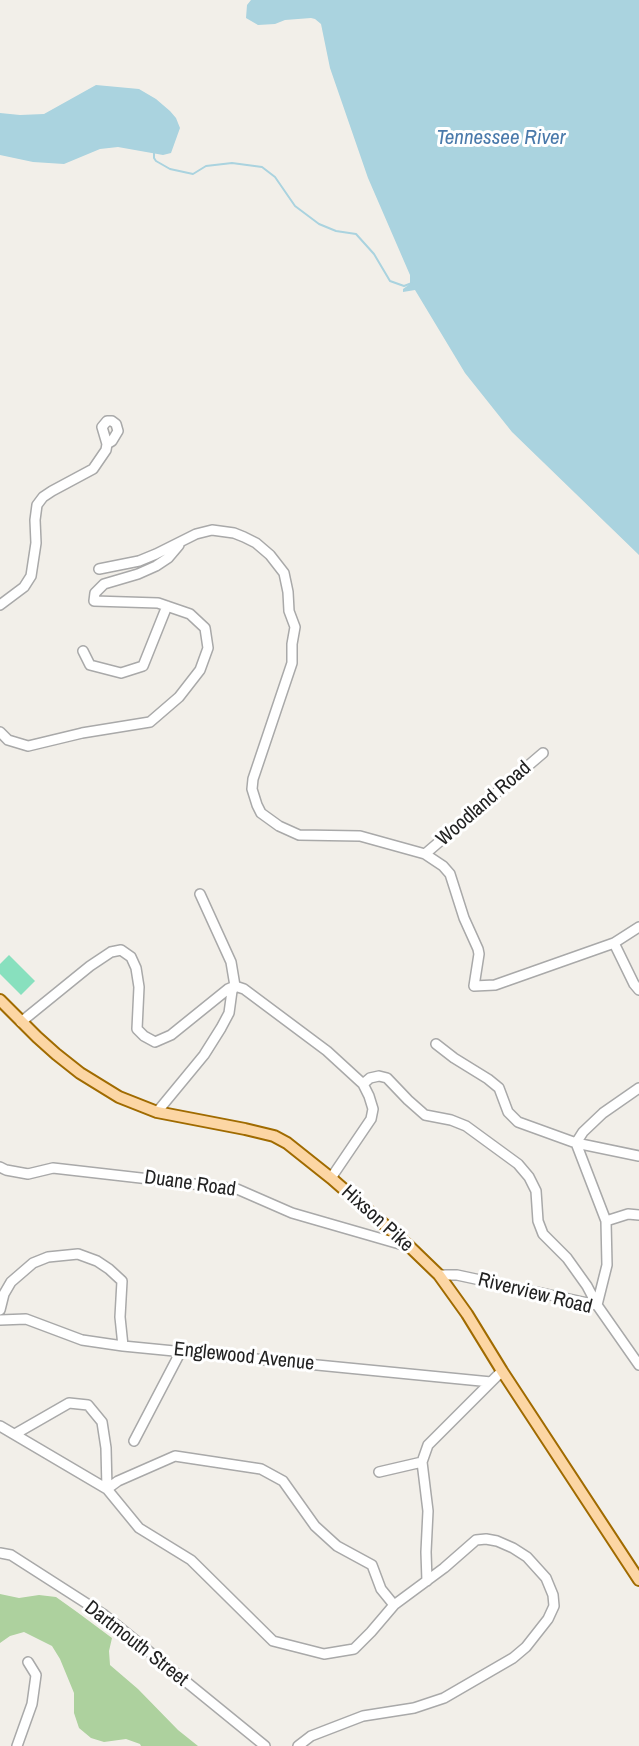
<!DOCTYPE html>
<style>
body{margin:0}
canvas{display:block;background:#f2efe9}
</style>
<canvas width="639" height="1746"></canvas>
<script>
const g = document.querySelector('canvas').getContext('2d');
g.lineJoin = 'round';
function fillPath(path, color) { g.fillStyle = color; g.fill(path, 'evenodd'); }
const toPath = rows => new Path2D(rows.map(r => 'M' + r).join(''));
function trace(path, color, width, dash) { g.strokeStyle = color; g.lineWidth = width; g.lineCap = dash ? 'butt' : 'round'; g.setLineDash(dash || []); g.stroke(path); }
function write(font, color, halo, rows, align = 'center') {
  g.font = font + ' "Archivo Narrow",sans-serif'; g.lineWidth = 6; g.setLineDash([]); g.textBaseline = 'middle'; g.strokeStyle = halo; g.fillStyle = color; for (const [text, x, y, turn = 0] of rows) {
    g.save(); g.translate(x, y); g.rotate((+turn || 0) * Math.PI / 180); g.textAlign = isNaN(turn) ? turn : align; if (halo) g.strokeText(text, 0, 0); g.fillText(text, 0, 0); g.restore();
  }
}
fillPath(toPath([
 [0,1594,19,1598,39,1595,56,1597,77,1612,112,1638,109,1651,110,1665,138,1689,178,1730,198,1746,141,1746,140,1744,126,1739,104,1742,91,1738,79,1728,74,1713,74,1693,60,1659,52,1646,24,1632,10,1636,0,1643]
]), '#add19e');
fillPath(toPath([
 [9,955,35,981,21,995,0,974,0,964]
]), '#88e0be');
fillPath(toPath([
 [251,0,639,0,639,555,512,432,465,373,415,290,403,292,403,289,410,284,410,275,368,178,330,68,321,24,315,19,311,18,285,20,275,24,258,25,246,18,247,5],
 [96,85,139,89,156,99,170,111,176,118,180,128,171,153,163,155,118,147,100,149,64,164,33,162,0,155,0,113,20,115,44,114]
]), '#aad3df');
trace(toPath([
 [154,152,154,158,156,161,170,169,193,174,206,166,232,163,262,167,275,177,295,206,319,224,336,231,356,234,374,254,390,281,404,286,412,283]
]), '#aad3df', 2);
const minor = toPath([
 [99,569,139,561,156,554,196,534,212,530,234,533,244,537,256,543,270,555,284,573,288,592,289,611,295,627,292,644,292,663,253,779,252,789,257,805,261,813,279,826,299,835,360,836,425,854,443,866,450,874,464,918,478,949,479,954,474,986,495,985,614,943,639,927],
 [0,605,24,587,31,576,36,543,35,520,37,505,43,497,52,491,93,469,106,450,107,444,102,427,107,421,112,421,116,424,118,431,112,441,107,444],
 [83,651,90,665,121,673,143,666,167,606],
 [0,732,8,740,28,746,82,733,150,722,179,697,200,670,208,648,205,628,190,614,158,603,94,601,95,593,104,584,138,574,156,566,168,558,179,545],
 [425,854,543,753],
 [614,943,634,984,639,990],
 [21,1022,90,966,111,952,121,950,131,957,136,968,139,987,137,1029,144,1036,155,1042,171,1035,228,989,235,986,244,989,327,1051,363,1084,369,1096,373,1109,371,1119,331,1178],
 [436,1044,454,1058,488,1079,499,1088,508,1112,518,1122,576,1143,639,1156],
 [363,1084,370,1078,379,1076,387,1078,408,1100,425,1115,451,1120,466,1126,518,1164,529,1177,536,1191,538,1221,543,1234,567,1258,587,1286,597,1305,639,1365],
 [157,1112,204,1055,221,1028,229,1013,232,991,235,986,231,962,200,894],
 [576,1143,606,1221,607,1265,597,1305],
 [576,1143,583,1132,603,1113,639,1088],
 [0,1167,6,1170,28,1174,53,1168,237,1189,292,1213,410,1247],
 [606,1221,628,1214,639,1215],
 [439,1275,457,1275,597,1305],
 [0,1310,4,1294,11,1282,33,1263,48,1257,78,1254,97,1261,109,1269,122,1281,120,1317,123,1346],
 [0,1320,26,1319,82,1340,123,1346,491,1382],
 [0,1426,107,1489,139,1528,191,1560,273,1641,324,1654,354,1649,371,1632,394,1605,444,1568,476,1540,486,1539,497,1541,513,1548,527,1557,546,1578,553,1595,554,1606,548,1619,526,1647,513,1658,444,1698,414,1708,363,1716,311,1736,298,1746],
 [15,1434,69,1403,88,1405,102,1422,106,1448,107,1489],
 [134,1441,181,1351],
 [379,1472,422,1462],
 [107,1489,118,1481,175,1456,261,1469,283,1481,315,1526,337,1546,372,1565,381,1589,394,1605],
 [0,1553,11,1555,103,1614,265,1746],
 [427,1581,426,1552,428,1511,422,1462,428,1445,502,1371],
 [17,1746,32,1704,36,1675,28,1662]
]);
const major = toPath([
 [0,1000,37,1037,56,1054,80,1073,119,1097,157,1112,245,1129,274,1136,287,1143,331,1178,410,1247,439,1275,467,1314,502,1371,639,1580]
]);
trace(minor, '#a9a9a9', 12);
trace(major, '#a06b00', 14);
trace(minor, '#fff', 9);
trace(major, '#fcd6a4', 10);
write('20px', '#222', '#fff', [
 ["Woodland Road",484,804,-41],
 ["Duane Road",190,1184,8],
 ["Hixson Pike",377,1219,42],
 ["Riverview Road",535,1294,14],
 ["Englewood Avenue",244,1357,6],
 ["Dartmouth Street",136,1644,38]
]);
write('italic 21px', '#4a7aab', '#fff', [
 ["Tennessee River",501,138]
]);
</script>
